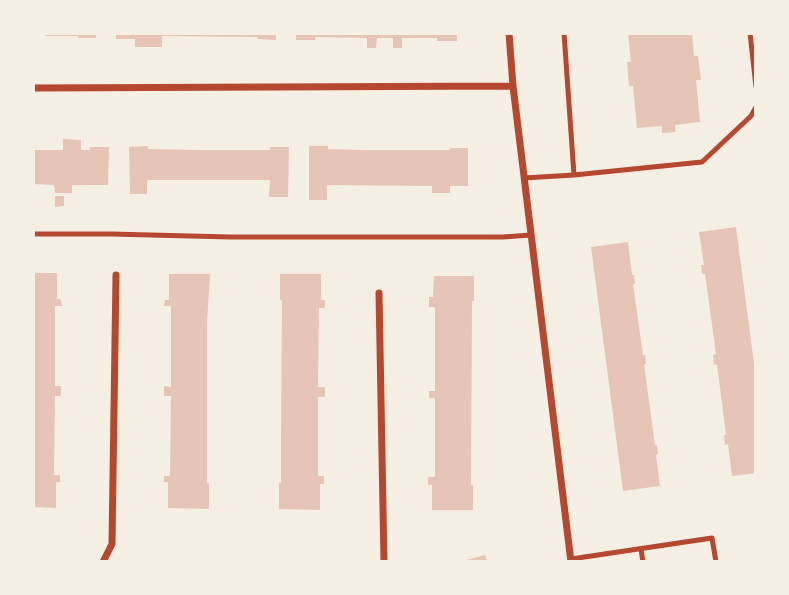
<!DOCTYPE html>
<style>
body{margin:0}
#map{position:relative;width:789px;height:595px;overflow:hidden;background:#f6efe4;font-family:Montserrat,sans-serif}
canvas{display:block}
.frame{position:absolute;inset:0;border:35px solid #f6efe4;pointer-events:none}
</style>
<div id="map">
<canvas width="789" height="595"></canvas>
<div class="frame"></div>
</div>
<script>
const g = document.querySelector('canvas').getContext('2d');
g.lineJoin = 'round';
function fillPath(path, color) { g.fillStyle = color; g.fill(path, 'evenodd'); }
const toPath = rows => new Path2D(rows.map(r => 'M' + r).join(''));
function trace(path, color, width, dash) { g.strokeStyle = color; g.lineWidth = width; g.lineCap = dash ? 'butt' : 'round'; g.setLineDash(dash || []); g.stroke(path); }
fillPath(toPath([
 [46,33,96,33,96,38,78,38,78,36,46,36],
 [116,33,276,33,276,40,258,39,257,37,162,36,162,47,135,47,135,39,116,39],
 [296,33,457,33,457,41,437,41,437,38,402,38,402,48,393,48,393,38,377,38,376,48,367,48,367,38,315,37,315,40,296,40],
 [628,33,692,33,694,56,698,56,701,80,696,80,700,122,675,125,675,132,662,133,662,126,637,128,633,86,629,86,627,62,631,62],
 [63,139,81,140,81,150,90,150,90,147,109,147,108,185,72,185,72,193,55,193,54,185,33,184,33,150,63,150],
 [148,146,148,149,200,150,270,150,270,147,289,147,288,197,269,197,270,180,147,180,147,194,130,194,129,147],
 [309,146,328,146,328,149,363,150,450,150,450,148,468,148,468,186,450,186,450,193,432,193,432,186,327,185,327,200,309,200],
 [55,196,64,196,64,206,55,207],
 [736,227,756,379,756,473,732,476,728,444,725,445,724,435,726,435,717,364,714,365,713,355,716,354,705,274,702,274,701,265,704,265,699,232],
 [628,242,632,275,634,275,635,284,633,284,643,355,645,355,646,364,644,365,655,445,657,445,658,454,656,455,660,486,623,491,591,247],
 [33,273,57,273,57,299,61,299,62,306,55,306,55,386,61,386,61,396,55,396,54,475,60,475,60,482,56,482,56,508,33,507],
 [169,274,210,274,207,324,207,483,209,483,209,509,168,508,168,482,164,482,164,476,170,476,171,396,164,396,164,386,171,387,171,306,164,306,165,300,169,300],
 [280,274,321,274,321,300,325,300,325,308,319,308,318,387,325,387,325,397,318,397,318,476,324,476,324,484,320,484,320,510,279,509,279,483,281,483,281,436,282,300,280,300],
 [434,276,474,276,474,301,472,301,471,485,473,485,473,510,432,510,432,485,428,485,428,477,435,477,435,398,429,398,429,391,435,391,435,307,429,307,429,297,433,297],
 [485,555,487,562,462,562,462,561]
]), '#e6c5b7');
trace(toPath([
 [750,33,756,87],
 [574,175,702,162,751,116,756,107],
 [524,178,574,175,564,33],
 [33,234,111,234,230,237,503,237,531,235],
 [641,549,643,562],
 [571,559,712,538,716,562]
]), '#b5482f', 5);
trace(toPath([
 [509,33,513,86,571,562],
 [33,88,513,86],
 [379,293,384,562],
 [103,562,112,544,116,275]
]), '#b5482f', 7);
</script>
